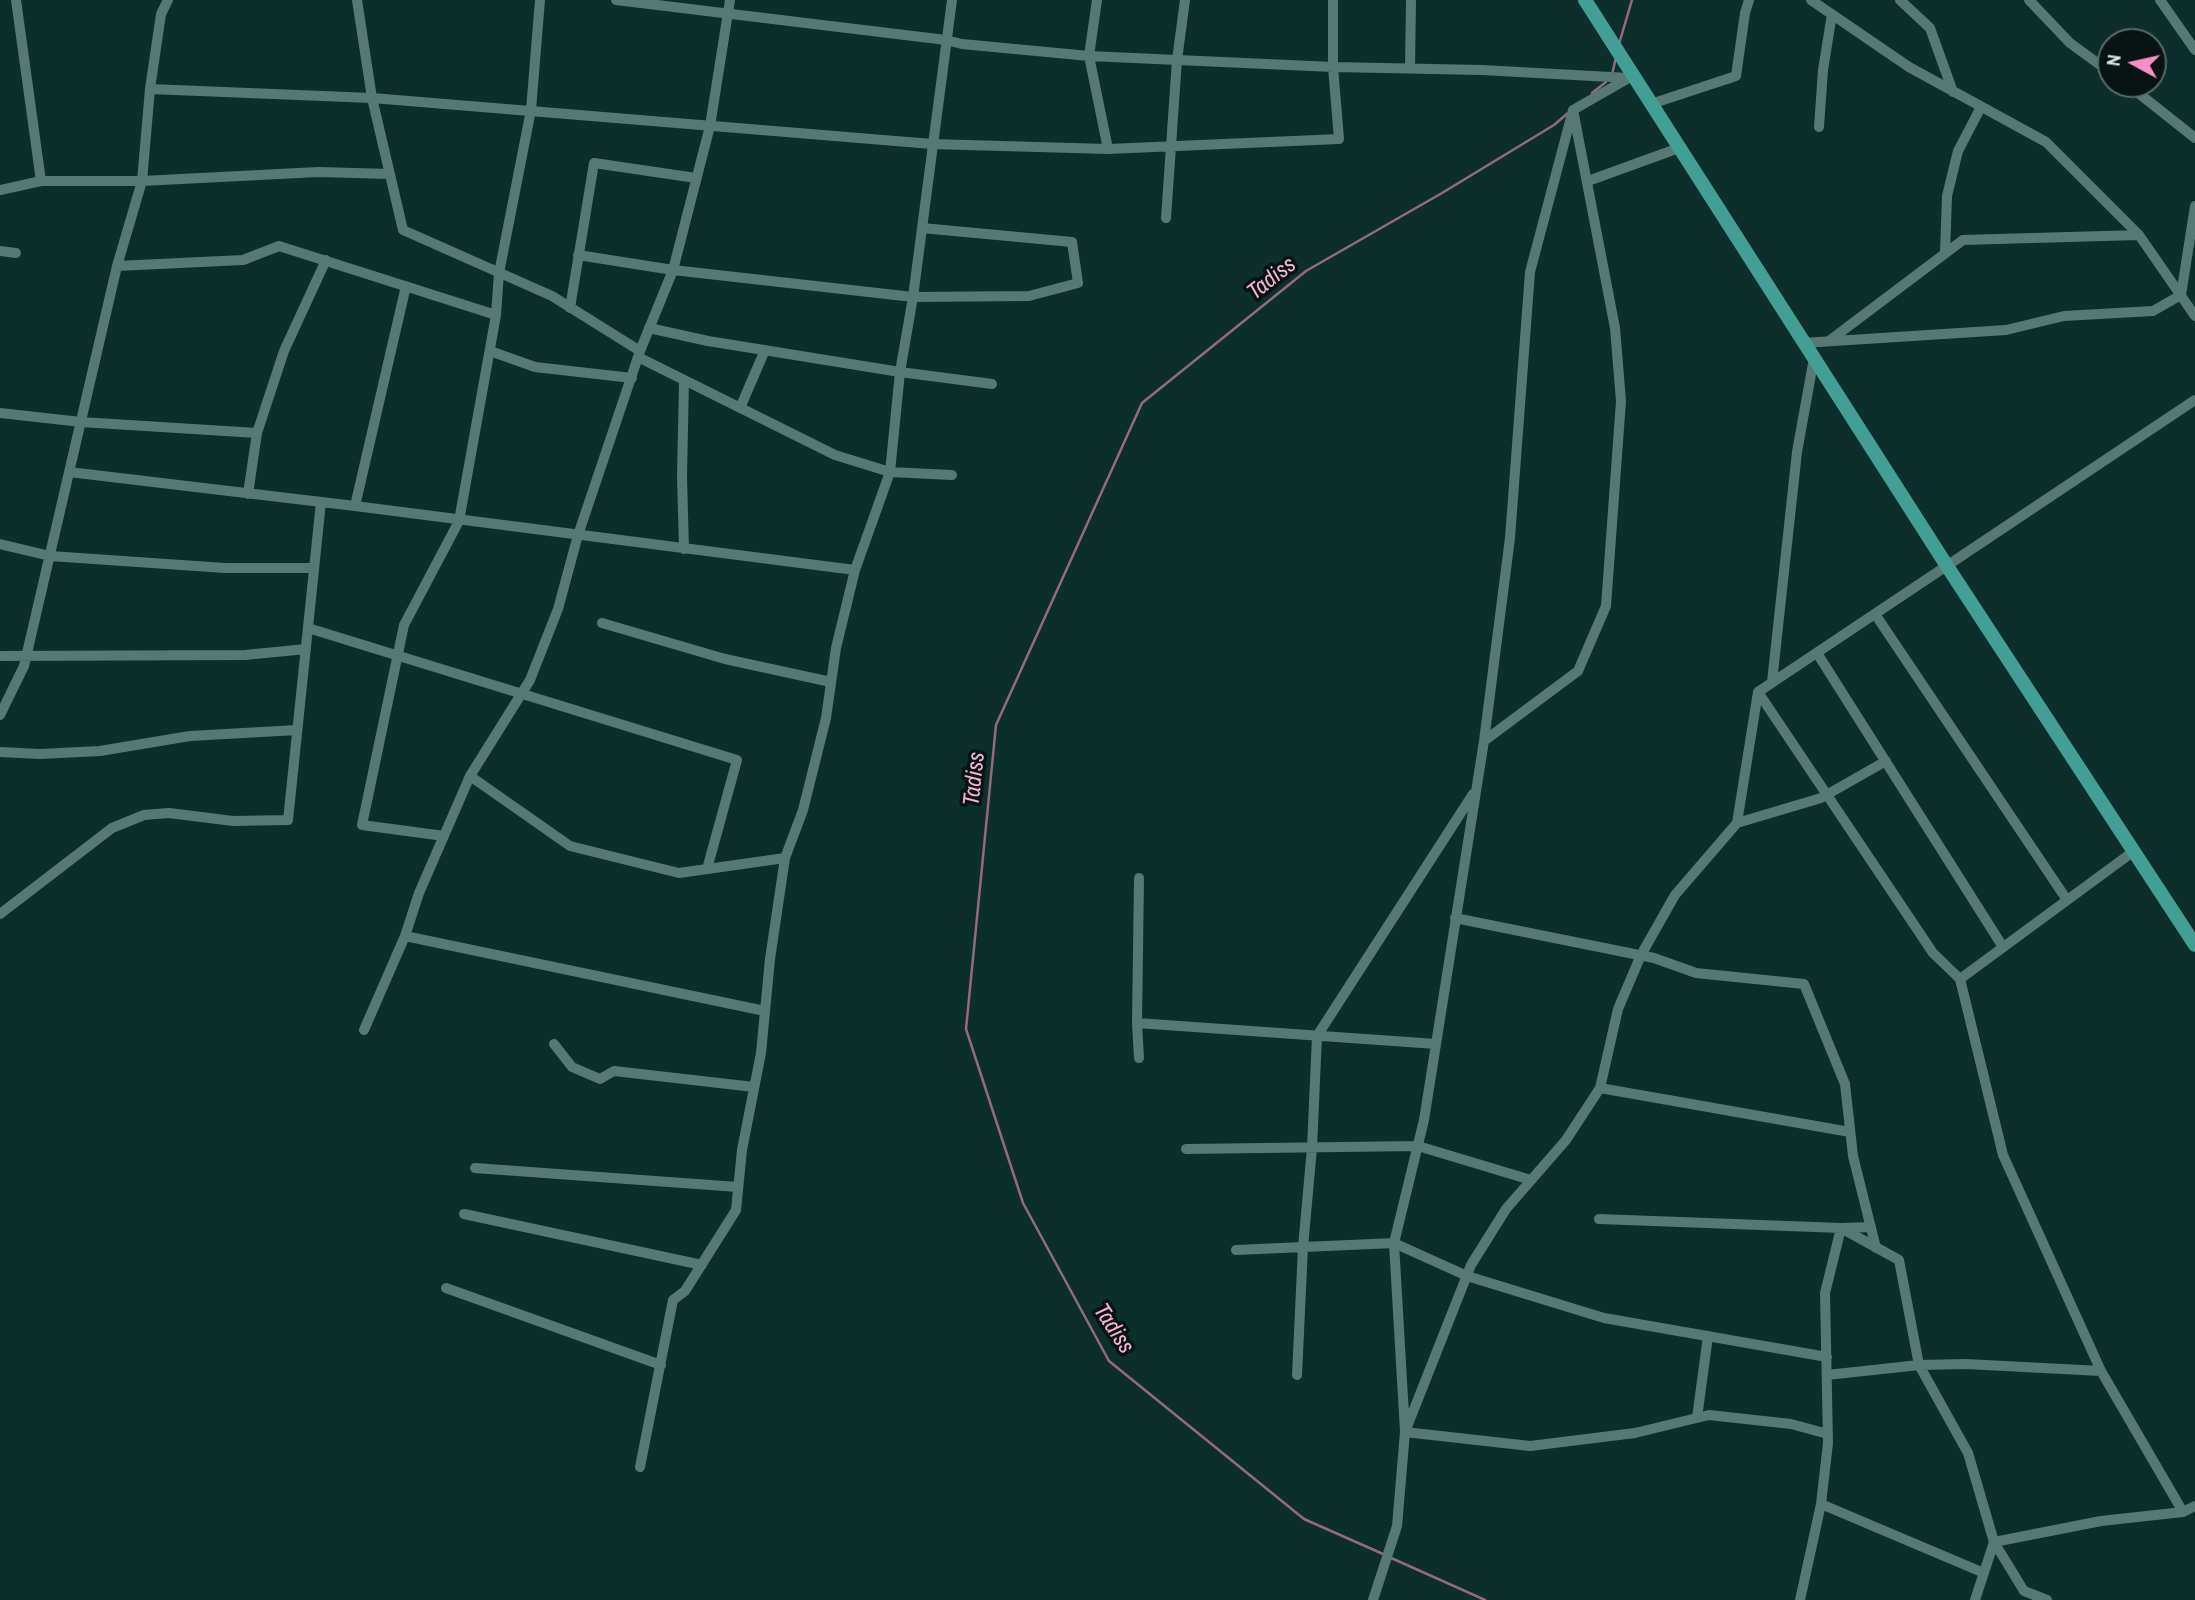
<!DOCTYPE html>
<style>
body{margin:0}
#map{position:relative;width:2195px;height:1600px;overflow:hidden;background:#0d2f2b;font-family:"Archivo Narrow",sans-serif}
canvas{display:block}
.north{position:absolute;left:2097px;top:28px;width:70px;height:70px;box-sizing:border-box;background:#071412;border:2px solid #596966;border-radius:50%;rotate:278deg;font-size:19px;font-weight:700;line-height:28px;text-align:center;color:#d5e8e5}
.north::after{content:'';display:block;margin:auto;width:24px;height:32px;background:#fa8fc7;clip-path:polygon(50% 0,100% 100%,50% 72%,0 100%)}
</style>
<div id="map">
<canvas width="2195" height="1600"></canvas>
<div class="north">N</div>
</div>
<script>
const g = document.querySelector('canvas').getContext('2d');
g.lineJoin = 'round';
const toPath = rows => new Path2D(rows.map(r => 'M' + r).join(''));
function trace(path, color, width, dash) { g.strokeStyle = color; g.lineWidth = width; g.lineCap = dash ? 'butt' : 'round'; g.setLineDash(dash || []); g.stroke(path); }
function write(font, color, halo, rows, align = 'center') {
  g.font = font + ' "Archivo Narrow",sans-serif'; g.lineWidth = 7; g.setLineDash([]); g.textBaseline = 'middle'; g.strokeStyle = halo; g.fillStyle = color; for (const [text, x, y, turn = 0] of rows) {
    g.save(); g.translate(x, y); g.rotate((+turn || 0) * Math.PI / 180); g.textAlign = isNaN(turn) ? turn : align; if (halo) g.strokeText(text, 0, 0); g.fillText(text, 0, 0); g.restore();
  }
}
trace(toPath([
 [1619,44,1632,0],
 [1612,75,1616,57],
 [1592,93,1606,82],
 [1383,1554,1304,1519,1109,1361,1023,1203,966,1029,996,725,1142,403,1306,271,1442,193,1554,125,1568,113],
 [1389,1557,1485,1600]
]), '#946a7e', 2.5);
trace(toPath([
 [16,0,41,181],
 [357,0,372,98,403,230,552,296,640,351],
 [616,0,946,40,962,44,1089,56,1333,67,1482,70,1629,78],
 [1097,0,1089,56,1108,149],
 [1811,0,1909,67,2046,142,2139,235,2195,316],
 [1900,0,1930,28,1953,92],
 [2029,0,2070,43,2111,73],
 [2160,0,2195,50],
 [1410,69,1411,0],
 [2127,84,2195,138],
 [150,89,372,98,932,144,1108,149,1339,139,1333,67,1333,0],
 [1651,104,1736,76,1745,13,1749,0],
 [1819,127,1823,70,1832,14],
 [1588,181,1679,148],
 [0,190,41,181,142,181,318,172,390,174],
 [1166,218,1177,60,1185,0],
 [0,251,16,253],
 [1945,253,1947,196,1958,151,1981,107],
 [578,255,673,270,913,297,1029,296,1078,283,1072,242,922,228],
 [117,266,243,260,279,246,496,315],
 [570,308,594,163,696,178],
 [649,328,708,341,900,372,992,384],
 [1829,341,1963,240,2139,235],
 [1803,343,2006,330,2064,316,2153,311,2181,295,2195,206],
 [490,351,535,367,632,378],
 [638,357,835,455,890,472,952,475],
 [740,408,765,350],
 [0,413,81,422,257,433],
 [69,472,355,506,855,570],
 [248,494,257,433,284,351,326,260],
 [355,506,406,286],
 [0,544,50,556,225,568,314,568],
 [684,549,682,477,684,380],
 [1875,614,2067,900],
 [602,623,725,659,831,682],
 [308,628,737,760,707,869],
 [1817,653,2003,947],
 [0,656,245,655,306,649],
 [1772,682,1797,452,1814,358],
 [1758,692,1933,953,1960,979,2003,1155,2101,1371,2183,1512],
 [0,715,24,666,117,266,142,181,150,89,161,14,168,0],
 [1484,741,1578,671,1606,606,1621,401,1615,328,1573,110,1627,79],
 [0,752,40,754,100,751,190,736,297,730],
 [470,776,570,846,679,873,785,858],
 [1737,823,1821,798,1886,761],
 [444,836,362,825,404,625,459,521,496,315,499,273,531,110,540,0],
 [1139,878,1137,1023,1139,1058],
 [0,914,112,828,144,815,169,813,233,821,288,820,321,502],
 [1455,918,1654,958,1696,973,1804,984,1845,1084,1853,1156,1876,1248],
 [405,936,765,1011],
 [1960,979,2134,851],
 [1137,1023,1436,1044],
 [364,1030,405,936,419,893,470,776,530,680,558,609,578,535,604,458,640,351,673,270,710,126,730,0],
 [554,1044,572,1067,600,1079,614,1071,754,1087],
 [1600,1088,1850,1132],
 [1186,1149,1418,1146,1531,1180],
 [475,1168,738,1187],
 [464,1214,702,1265],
 [1599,1219,1841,1228,1871,1227],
 [1236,1250,1394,1243,1467,1276,1604,1318,1827,1357],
 [446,1288,661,1365],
 [1297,1375,1303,1247,1312,1148,1317,1036,1473,794],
 [1827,1375,1919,1365,1966,1364,2101,1371],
 [1697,1418,1708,1336],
 [1828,1434,1791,1424,1709,1415,1635,1433,1530,1446,1405,1432,1471,1265,1506,1209,1566,1140,1600,1088,1618,1009,1641,955,1675,895,1737,823,1758,692,2195,400],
 [640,1467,673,1300,685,1291,736,1210,742,1150,761,1053,770,959,785,858,803,810,826,718,836,648,855,570,890,472,900,372,913,297,952,0],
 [1821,1504,1984,1573],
 [1373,1600,1397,1526,1405,1432,1394,1243,1424,1120,1484,741,1510,538,1530,272,1573,110],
 [1800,1600,1821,1504,1828,1443,1825,1293,1841,1228,1899,1260,1919,1365,1968,1453,1994,1542,1975,1600],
 [2047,1600,2024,1591,1994,1542,2101,1521,2183,1512,2195,1506]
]), '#567974', 10);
trace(toPath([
 [1585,0,1947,566,2195,945]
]), '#439f94', 14);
write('italic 23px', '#f6b2d3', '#071412', [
 ["Tadiss",1272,279,-38],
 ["Tadiss",975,779,-84],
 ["Tadiss",1113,1329,57]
]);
</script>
